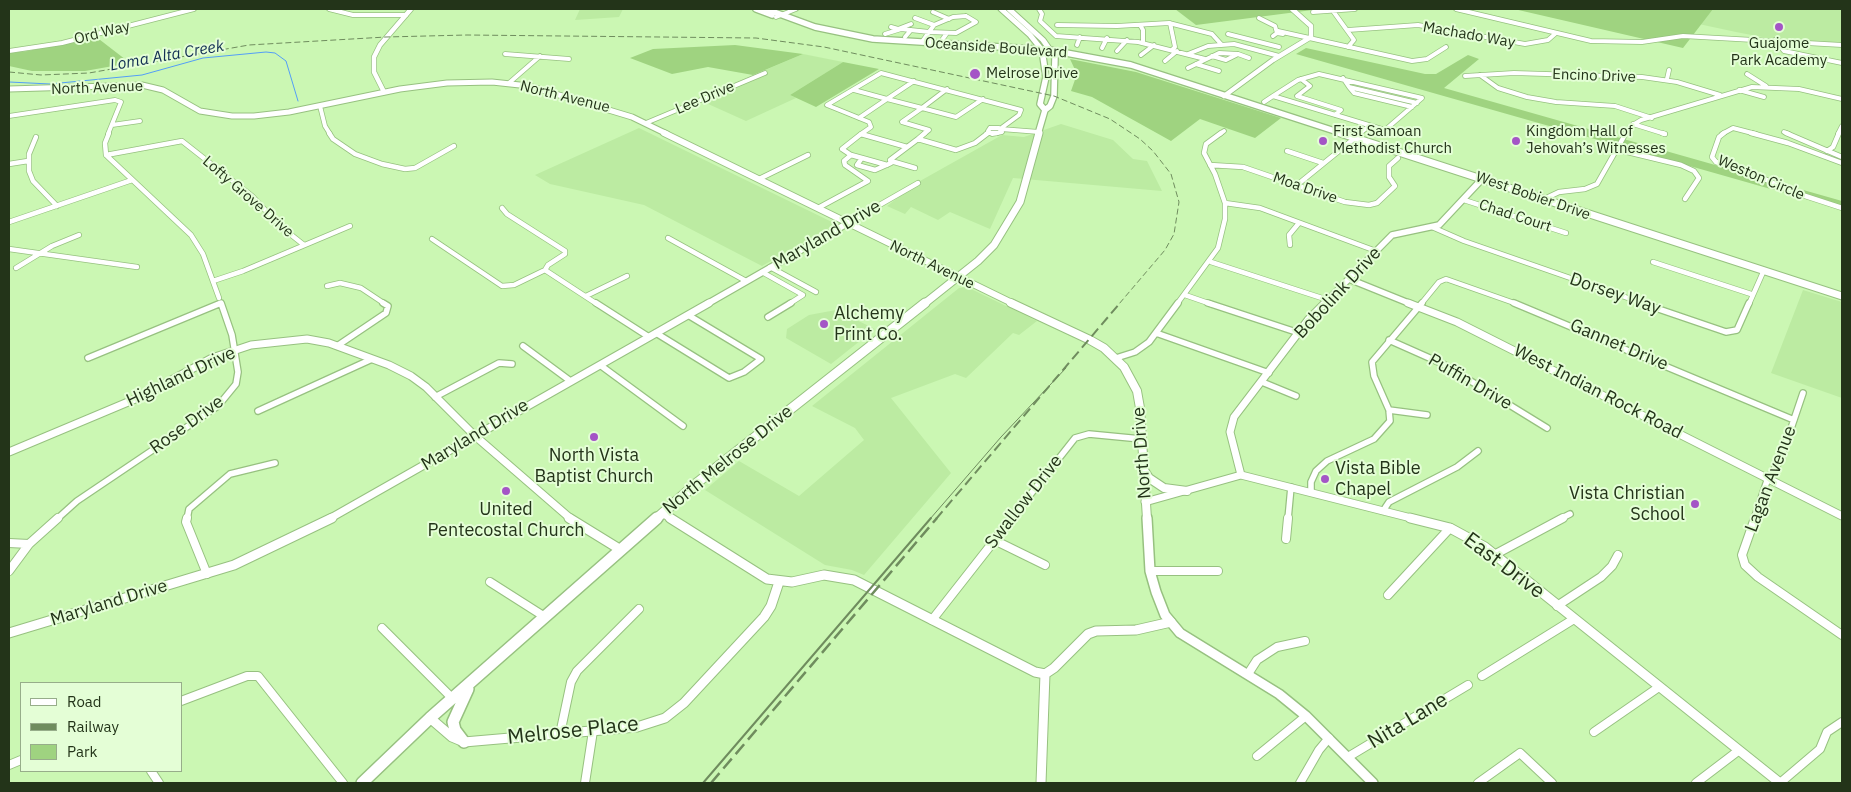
<!DOCTYPE html>
<meta charset="utf-8">
<style>
body{margin:0}
#map{position:relative;width:1851px;height:792px;overflow:hidden;background:#cbf7b3;font-family:"IBM Plex Sans",sans-serif}
canvas{display:block}
.frame{position:absolute;inset:0;border:10px solid #233419;pointer-events:none}
.legend{position:absolute;left:20px;top:682px;width:162px;height:90px;box-sizing:border-box;background:#e4fed6;border:1px solid #97ad8a;margin:0;padding:6px 9px;list-style:none;font-size:15px;color:#233419}
.legend li{display:flex;align-items:center;gap:10px;height:25px}
.legend b{width:25px;border:1px solid #97ad8a}
</style>
<div id="map">
<canvas width="1851" height="792"></canvas>
<div class="frame"></div>
<ul class="legend">
<li><b style="height:6px;background:#fff"></b>Road</li>
<li><b style="height:6px;background:#6f8c5e"></b>Railway</li>
<li><b style="height:14px;background:#9fd380"></b>Park</li>
</ul>
</div>
<script>
const g = document.querySelector('canvas').getContext('2d');
g.lineJoin = 'round';
function fillPath(path, color) { g.fillStyle = color; g.fill(path, 'evenodd'); }
const toPath = rows => new Path2D(rows.map(r => 'M' + r).join(''));
function trace(path, color, width, dash) { g.strokeStyle = color; g.lineWidth = width; g.lineCap = dash ? 'butt' : 'round'; g.setLineDash(dash || []); g.stroke(path); }
function write(font, color, halo, rows, align = 'center') {
  g.font = font + ' "IBM Plex Sans",sans-serif'; g.lineWidth = 4; g.setLineDash([]); g.textBaseline = 'middle'; g.strokeStyle = halo; g.fillStyle = color; for (const [text, x, y, turn = 0] of rows) {
    g.save(); g.translate(x, y); g.rotate((+turn || 0) * Math.PI / 180); g.textAlign = isNaN(turn) ? turn : align; if (halo) g.strokeText(text, 0, 0); g.fillText(text, 0, 0); g.restore();
  }
}
fillPath(toPath([
 [580,9,623,9,619,17,575,20],
 [1659,9,1842,9,1842,44,1778,40,1736,32,1694,23],
 [803,54,843,62,790,95,796,98,746,121,697,99],
 [1061,124,1113,140,1133,159,1147,161,1162,191,1013,178,990,229,950,212,938,220,911,207,905,214,887,206,920,181,1002,135,1024,137],
 [639,128,836,224,762,266,644,205,550,184,535,175],
 [967,287,1037,321,1019,335,1013,333,966,378,955,374,891,398,951,473,864,575,852,570,825,565,705,490,739,461,799,496,864,440,855,428,812,406,959,288],
 [1803,290,1842,302,1842,398,1771,373],
 [836,310,875,329,831,364,786,338,787,329,809,315]
]), '#bceba2');
fillPath(toPath([
 [1175,9,1320,9,1196,25],
 [1514,9,1713,9,1683,48],
 [95,36,130,63,85,71,32,71,9,66,9,53,28,51],
 [735,45,803,54,753,75,708,67,672,74,630,58,653,49],
 [1306,48,1425,74,1436,74,1468,55,1479,59,1444,88,1842,201,1842,205,1841,209,1296,54],
 [1070,59,1136,72,1281,118,1255,138,1200,119,1171,141,1092,97,1071,91,1077,74],
 [843,62,879,69,816,107,790,95]
]), '#9fd380');
trace(toPath([
 [9,82,50,84,142,75,203,58,266,52,275,53,286,61,298,101]
]), '#539df7', 1);
const minorFar3 = toPath([
 [329,9,353,15,406,15],
 [1039,9,1042,14,1040,21,1056,36,1138,42,1205,59],
 [1456,9,1591,41,1642,42,1683,36,1842,45],
 [1333,11,1354,40,1348,47],
 [933,12,949,19],
 [1313,12,1355,9],
 [966,16,976,22,956,33,929,32,934,25,953,17,966,16],
 [776,17,796,9],
 [915,18,934,25],
 [1259,18,1275,26,1277,33],
 [1170,23,1175,47,1172,50],
 [1057,25,1117,26,1169,23,1212,34,1221,44],
 [1140,25,1143,30,1143,43],
 [891,27,898,29,911,24],
 [1348,30,1418,25,1525,44,1548,40,1556,33],
 [1278,31,1412,61,1427,59,1446,47],
 [885,34,901,29,929,32],
 [1228,34,1279,47],
 [1273,36,1277,33,1283,34],
 [905,37,911,30],
 [942,40,947,33],
 [1775,40,1784,51,1842,63],
 [922,42,929,32],
 [1077,45,1080,37],
 [1102,48,1107,38],
 [9,51,62,43,194,9],
 [1117,51,1127,40],
 [505,54,569,59],
 [1188,54,1208,46,1234,44,1279,56],
 [1141,55,1154,45],
 [1212,56,1226,60,1238,54],
 [1165,61,1177,51],
 [1196,64,1219,71],
 [1188,68,1219,53,1238,54,1249,58],
 [1319,74,1422,98,1385,130,1273,96,1298,80,1319,74],
 [1747,74,1766,86],
 [1480,75,1498,88,1527,97,1556,102,1615,106,1652,118],
 [1465,76,1514,73,1642,77,1677,82,1720,95],
 [1343,78,1349,87,1417,103],
 [1301,79,1310,86,1297,96,1341,110,1335,115],
 [1667,79,1669,70],
 [509,83,540,56],
 [1349,87,1354,93,1412,107],
 [854,90,887,99,914,81],
 [1739,90,1764,97],
 [1264,102,1273,96],
 [320,106,325,126,330,134],
 [922,108,956,117,983,99],
 [922,108,947,89],
 [9,116,115,100,121,102,108,134],
 [859,118,887,99,922,108,902,122,929,130,924,134],
 [646,123,765,73],
 [1633,124,1665,134],
 [112,125,140,121],
 [990,128,999,128,1002,132,992,134,988,131,990,128],
 [1001,129,1039,132],
 [1784,132,1789,134],
 [861,134,871,127,869,122,827,105,881,73,1021,110,1019,115,1000,129],
 [986,134,989,132],
 [1220,134,1224,131],
 [1359,134,1369,126],
 [1625,134,1631,126,1641,120,1752,87,1799,89,1842,99],
 [1722,134,1733,128,1756,134],
 [1838,134,1842,126]
]);
const minorFar2 = toPath([
 [109,133,105,143,106,155,191,235,203,254,219,298],
 [329,133,333,139,355,154,382,164,405,169,415,168,454,146],
 [991,133,997,133],
 [1662,133,1665,134],
 [1724,133,1719,137,1712,157,1716,162,1760,177,1793,192,1842,208],
 [1751,133,1788,143,1842,163],
 [1786,133,1842,157],
 [36,137,29,154,29,171,33,181,57,206],
 [918,139,925,133],
 [907,147,861,134,842,149,851,155,862,158,857,165,875,170,891,163,890,160,918,139,956,150,975,143,988,133],
 [1615,149,1681,165,1694,171,1699,178,1685,199],
 [1287,151,1323,163],
 [1827,151,1833,147,1839,133],
 [106,155,182,141,252,196,280,226,304,245],
 [862,158,887,165],
 [891,161,915,168],
 [9,164,28,161],
 [1210,165,1243,167,1345,202,1369,205,1377,203,1395,186,1389,177,1389,166,1398,158],
 [759,179,808,155],
 [1297,185,1361,133],
 [1464,200,1566,233],
 [1542,200,1559,192,1585,189,1597,184,1626,133],
 [1225,203,1260,208,1376,251],
 [818,208,868,181,845,165,844,161,851,155],
 [9,222,132,180],
 [848,223,918,183],
 [1432,227,1464,241,1645,304],
 [668,238,746,281],
 [432,239,502,286,514,285,545,270,548,265,565,254,565,251,507,214,502,208],
 [1290,245,1289,235,1299,223],
 [9,249,137,267],
 [1211,262,1328,300],
 [1653,262,1751,294],
 [770,267,816,292],
 [16,268,52,246,79,235],
 [545,270,597,304],
 [762,272,803,295,789,304],
 [213,281,243,271,350,226],
 [327,286,340,283,361,288,385,304],
 [1185,295,1211,304],
 [586,296,627,276],
 [219,304,221,304],
 [1177,304,1218,248,1225,219,1225,203,1215,174,1204,153,1206,144,1221,133],
 [1421,304,1439,282,1446,279,1517,304],
 [1749,304,1764,270]
]);
const minorFar1 = toPath([
 [596,303,649,337],
 [1208,303,1299,333],
 [1514,303,1794,420],
 [1641,303,1726,332,1737,330,1749,303],
 [768,317,791,303],
 [656,333,729,378,744,372,761,359,688,315],
 [1156,333,1269,373],
 [1389,340,1443,364,1547,428],
 [337,346,386,313,388,306,383,303],
 [523,346,569,380],
 [1116,358,1135,352,1149,342,1178,303],
 [600,365,683,426],
 [1262,382,1296,396],
 [435,397,499,363,512,364],
 [1389,410,1427,415],
 [258,411,372,359],
 [1311,492,1311,482,1316,471,1327,461,1374,439,1390,421,1389,410,1374,376,1372,362,1422,303],
 [1383,511,1389,502,1457,467,1478,451],
 [57,519,77,501,218,406,236,384,238,372,232,335,221,303,88,358],
 [187,519,189,509,230,474,275,463],
 [1011,519,1075,438,1089,434,1141,439],
 [1288,519,1291,487],
 [1560,519,1570,514],
 [1754,519,1768,478,1780,461,1803,393]
]);
const minor = toPath([
 [187,518,186,522,207,574],
 [1755,518,1742,555,1745,565,1758,577,1842,635],
 [1286,539,1288,518],
 [994,540,1045,565],
 [9,543,29,544],
 [1494,555,1563,518],
 [9,571,29,544,58,518],
 [1150,571,1218,571],
 [490,582,545,617],
 [1388,595,1450,528],
 [1557,606,1601,577,1612,566,1618,555],
 [932,620,1012,518],
 [382,628,453,699],
 [1248,674,1257,660,1277,647,1305,641],
 [1482,676,1574,619],
 [181,701,247,676,258,676,343,783],
 [1594,732,1659,687],
 [560,734,571,682,577,671,639,609],
 [1257,756,1306,716],
 [1348,757,1468,685],
 [9,765,21,760],
 [151,771,159,783],
 [585,783,593,731],
 [1300,783,1319,750,1329,738],
 [1478,783,1520,753,1552,783],
 [1696,783,1738,751],
 [1780,783,1820,749,1827,732,1842,722]
]);
const tertiaryFar3 = toPath([
 [384,92,374,72,374,57,380,45,411,9],
 [1224,96,1273,60,1311,37,1311,26,1292,9]
]);
const tertiaryFar2 = toPath([
 [1349,279,1411,304],
 [707,304,848,223],
 [1324,304,1392,235,1439,225,1483,178]
]);
const tertiaryFar1 = toPath([
 [1408,303,1457,322,1842,516],
 [9,452,140,397,212,358,251,345,307,339,329,343,389,365,411,376,426,387,474,435,571,519],
 [1241,475,1230,432,1234,417,1308,320,1325,303],
 [1145,502,1241,475,1415,519],
 [662,513,672,519],
 [329,519,709,303]
]);
const tertiary = toPath([
 [569,518,621,550],
 [670,518,767,579,792,582,824,575,854,580,1035,672,1045,674,1054,668,1088,634,1096,631,1136,630,1171,622],
 [1410,518,1450,528,1485,547,1780,783],
 [9,633,234,565,332,518],
 [430,718,452,737,464,742,637,727,665,718,684,703,764,617,771,606,779,582],
 [1041,783,1045,674]
]);
const secondaryFar3 = toPath([
 [1001,9,1030,35,1042,50],
 [1009,9,1043,40,1050,50],
 [9,89,142,85,163,90,200,111,232,116,254,116,289,112,400,89,447,83,492,82,529,86,632,117,667,134]
]);
const secondaryFar2 = toPath([
 [664,133,1014,304]
]);
const secondaryFar1 = toPath([
 [1011,303,1090,340,1104,348,1124,367,1137,391,1140,408,1147,519],
 [1144,470,1149,478,1164,488,1187,491]
]);
const secondary = toPath([
 [1147,518,1150,571,1156,592,1165,615,1180,633,1279,694,1306,716,1373,783]
]);
const primaryFar3 = toPath([
 [756,9,772,15],
 [766,9,815,27,873,39,1050,50,1131,65,1344,134],
 [1042,50,1046,77,1040,104,1045,110],
 [1038,134,1045,110,1050,106,1054,96,1055,56]
]);
const primaryFar2 = toPath([
 [1340,133,1842,296],
 [924,304,978,261,994,245,1020,202,1039,133]
]);
const primaryFar1 = toPath([
 [656,519,698,482,925,303]
]);
const primary = toPath([
 [464,742,455,730,453,722,468,689],
 [362,783,430,718,657,518]
]);
trace(minorFar3, '#97c180', 5.5);
trace(minorFar2, '#97c180', 6);
trace(minorFar1, '#97c180', 8);
trace(minor, '#97c180', 10);
trace(tertiaryFar3, '#97c180', 6);
trace(tertiaryFar2, '#97c180', 8);
trace(tertiaryFar1, '#97c180', 9);
trace(tertiary, '#97c180', 11);
trace(secondaryFar3, '#97c180', 7);
trace(secondaryFar2, '#97c180', 8);
trace(secondaryFar1, '#97c180', 10);
trace(secondary, '#97c180', 12);
trace(primaryFar3, '#97c180', 8);
trace(primaryFar2, '#97c180', 9);
trace(primaryFar1, '#97c180', 11);
trace(primary, '#97c180', 14);
trace(minorFar3, '#fff', 4);
trace(minorFar2, '#fff', 4.5);
trace(minorFar1, '#fff', 5.5);
trace(minor, '#fff', 8);
trace(tertiaryFar3, '#fff', 4.5);
trace(tertiaryFar2, '#fff', 5.5);
trace(tertiaryFar1, '#fff', 7);
trace(tertiary, '#fff', 9);
trace(secondaryFar3, '#fff', 5);
trace(secondaryFar2, '#fff', 6);
trace(secondaryFar1, '#fff', 8);
trace(secondary, '#fff', 9);
trace(primaryFar3, '#fff', 5.5);
trace(primaryFar2, '#fff', 7);
trace(primaryFar1, '#fff', 9);
trace(primary, '#fff', 11);
trace(toPath([
 [930,519,1001,437,1066,368]
]), '#6f8c5e', 1);
trace(toPath([
 [703,783,931,518]
]), '#6f8c5e', 2);
trace(toPath([
 [9,72,41,75,89,73,249,45,386,37,467,35,756,38,824,47,1054,96,1110,119,1140,139,1153,151,1171,174,1179,202,1174,234,1165,250,1119,304]
]), '#6f8c5e', 1, [6, 3]);
trace(toPath([
 [936,519,1120,303]
]), '#6f8c5e', 2, [10, 5]);
trace(toPath([
 [711,783,937,518]
]), '#6f8c5e', 2.5, [13, 6]);
for (const [x, y, r, color] of [
 [1779,27,5,"#a455c6"],
 [975,74,6,"#a455c6"],
 [1323,141,5,"#a455c6"],
 [1516,141,5,"#a455c6"],
 [824,324,5,"#a455c6"],
 [594,437,5,"#a455c6"],
 [1325,479,5,"#a455c6"],
 [506,491,5,"#a455c6"],
 [1695,504,5,"#a455c6"]
]) { const dot = new Path2D(); dot.arc(x, y, r, 0, 2 * Math.PI); g.fillStyle = color; g.fill(dot); trace(dot, '#e4fed6', 2); }
write('15px', '#233419', '#e4fed6', [
 ["Ord Way",102,33,-14],
 ["Machado Way",1469,35,10],
 ["Oceanside Boulevard",996,48,4],
 ["Encino Drive",1594,76,2],
 ["North Avenue",97,88,-2],
 ["North Avenue",565,97,14],
 ["Lee Drive",705,98,-23],
 ["Weston Circle",1761,178,23],
 ["Moa Drive",1305,188,19],
 ["West Bobier Drive",1533,196,19],
 ["Lofty Grove Drive",248,197,41],
 ["Chad Court",1515,216,18],
 ["North Avenue",932,265,26]
]);
write('15px', '#233419', '#e4fed6', [
 ["Guajome",1779,44,"center"],
 ["Park Academy",1779,61,"center"],
 ["Melrose Drive",986,74],
 ["First Samoan",1333,132],
 ["Methodist Church",1333,149],
 ["Kingdom Hall of",1526,132],
 ["Jehovah’s Witnesses",1526,149]
], 'left');
write('italic 16px', '#122f53', '#e4fed6', [
 ["Loma Alta Creek",167,56,-10]
]);
write('18px', '#233419', '#e4fed6', [
 ["Maryland Drive",827,235,-30],
 ["Bobolink Drive",1338,293,-47],
 ["Dorsey Way",1615,294,19],
 ["Gannet Drive",1619,345,23],
 ["Highland Drive",181,377,-25],
 ["Puffin Drive",1470,382,30],
 ["West Indian Rock Road",1598,392,27],
 ["Rose Drive",187,425,-36],
 ["Maryland Drive",475,435,-31],
 ["North Drive",1142,453,-94],
 ["North Melrose Drive",728,460,-39],
 ["Lagan Avenue",1771,479,-69],
 ["Swallow Drive",1024,502,-52],
 ["Maryland Drive",109,603,-17]
]);
write('18px', '#233419', '#e4fed6', [
 ["Alchemy",834,314],
 ["Print Co.",834,335],
 ["North Vista",594,456,"center"],
 ["Baptist Church",594,477,"center"],
 ["Vista Bible",1335,469],
 ["Chapel",1335,490],
 ["Vista Christian",1685,494,"right"],
 ["School",1685,515,"right"],
 ["United",506,510,"center"],
 ["Pentecostal Church",506,531,"center"]
], 'left');
write('21px', '#233419', '#e4fed6', [
 ["East Drive",1504,566,37],
 ["Nita Lane",1408,721,-31],
 ["Melrose Place",573,731,-6]
]);
</script>
